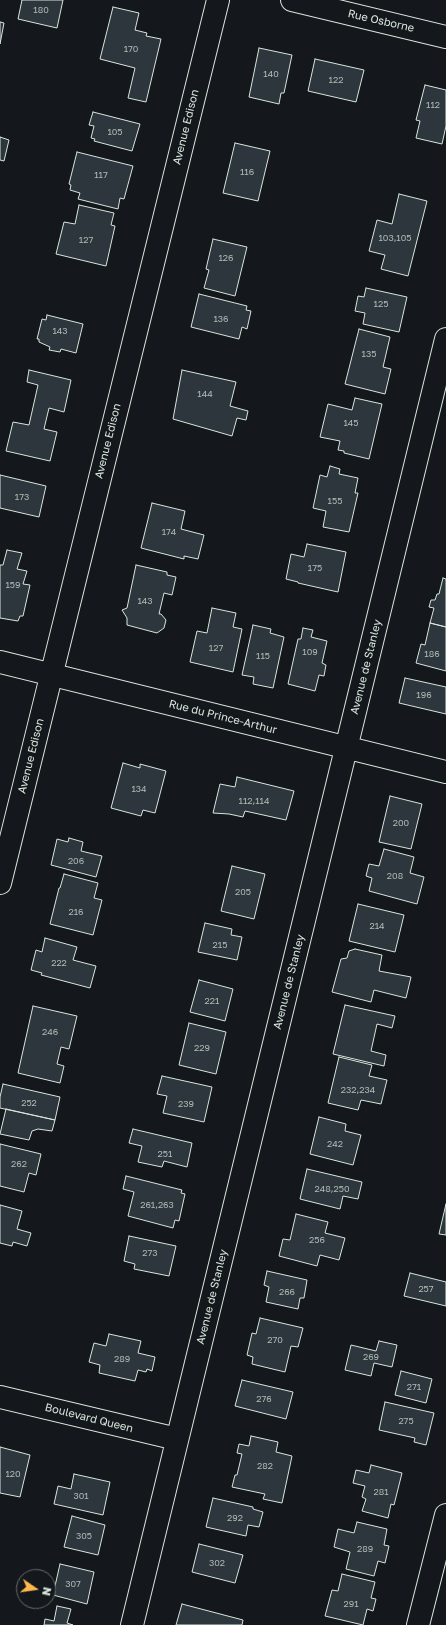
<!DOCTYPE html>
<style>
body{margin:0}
#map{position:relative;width:446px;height:1625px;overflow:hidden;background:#14181c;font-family:"Golos Text",sans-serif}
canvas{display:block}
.north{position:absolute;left:16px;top:1569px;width:40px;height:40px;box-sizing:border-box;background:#14181c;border:1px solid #626a69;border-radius:50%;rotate:103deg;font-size:11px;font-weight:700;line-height:16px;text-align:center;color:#d8e6dc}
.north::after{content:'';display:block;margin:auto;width:14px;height:18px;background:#ffb74d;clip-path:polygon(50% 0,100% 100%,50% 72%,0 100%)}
</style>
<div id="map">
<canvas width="446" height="1625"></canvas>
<div class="north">N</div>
</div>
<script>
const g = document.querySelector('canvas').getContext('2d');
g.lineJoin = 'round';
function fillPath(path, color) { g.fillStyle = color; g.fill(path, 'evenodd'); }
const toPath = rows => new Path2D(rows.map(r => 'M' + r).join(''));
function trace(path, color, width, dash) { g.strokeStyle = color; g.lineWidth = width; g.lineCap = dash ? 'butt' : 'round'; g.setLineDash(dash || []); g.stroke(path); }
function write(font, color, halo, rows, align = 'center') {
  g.font = font + ' "Golos Text",sans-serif'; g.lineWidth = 3; g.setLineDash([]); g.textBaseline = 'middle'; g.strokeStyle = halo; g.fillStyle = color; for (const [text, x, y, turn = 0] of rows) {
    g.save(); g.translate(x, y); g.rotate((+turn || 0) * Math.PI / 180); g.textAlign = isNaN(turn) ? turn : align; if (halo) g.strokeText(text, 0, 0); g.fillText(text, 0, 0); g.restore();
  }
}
const building = toPath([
 [22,0,63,0,57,28,18,19,22,0],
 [113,7,139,13,135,30,147,33,146,36,161,39,146,102,128,98,135,68,100,59,113,7],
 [0,22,4,23,0,44,0,22],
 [259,48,292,55,284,93,281,93,279,104,249,97,259,48],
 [315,59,364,70,356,102,308,91,315,59],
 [425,85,446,90,446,126,442,144,416,138,420,121,416,120,425,85],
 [93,112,140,124,132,151,94,141,95,139,91,138,94,126,89,125,93,112],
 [0,137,9,140,4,161,0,160,0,137],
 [235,143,270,151,258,201,223,193,235,143],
 [77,152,133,166,124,199,120,198,118,209,78,199,80,193,70,190,71,185,69,184,77,152],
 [399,194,427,201,408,276,381,269,385,255,369,251,377,220,392,224,399,194],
 [79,205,114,213,111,225,115,226,106,266,56,254,64,222,75,224,79,205],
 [213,239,247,247,235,296,204,288,209,270,206,269,213,239],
 [366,288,407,297,399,332,363,324,365,313,355,311,358,296,364,297,366,288],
 [199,294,247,306,246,310,251,311,247,329,242,327,239,339,191,327,199,294],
 [47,315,83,324,76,353,61,349,60,352,49,350,50,347,39,342,39,339,37,339,42,319,46,320,47,315],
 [359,329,390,337,383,367,391,369,385,394,345,384,359,329],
 [29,370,71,380,64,412,49,408,44,429,57,432,50,461,6,451,13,422,29,425,38,385,27,382,29,370],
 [182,370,236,382,230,406,248,411,246,420,237,418,232,436,173,419,182,370],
 [355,398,382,404,369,459,344,453,344,451,338,450,340,441,320,437,328,404,352,410,355,398],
 [330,466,340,469,339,474,358,478,355,493,358,493,349,532,323,527,326,511,313,508,320,475,327,477,330,466],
 [0,475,46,486,39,517,0,508,0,475],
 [152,503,185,511,181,529,204,535,198,559,184,556,184,559,141,548,152,503],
 [307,544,346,552,338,592,298,583,298,582,286,579,291,554,304,557,307,544],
 [7,550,22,553,17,569,27,571,23,584,30,585,23,616,20,616,18,621,0,618,0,565,3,565,7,550],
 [136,565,167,572,167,575,176,577,172,595,164,593,159,614,161,614,166,620,164,628,157,633,127,625,127,618,122,610,127,608,136,565],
 [443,578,446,579,446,627,430,623,434,608,429,607,431,600,435,600,437,594,439,594,443,578],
 [212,608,236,613,233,627,242,629,233,672,190,662,197,631,207,633,212,608],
 [430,623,446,627,446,671,416,663,421,644,425,645,430,623],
 [253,625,271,629,270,633,284,637,273,688,253,684,254,677,242,675,253,625],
 [303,628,313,630,311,637,327,641,322,663,326,665,324,676,319,675,315,691,288,684,298,639,301,639,303,628],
 [405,678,446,687,446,714,399,703,405,678],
 [123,763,140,768,140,764,166,771,155,813,143,810,141,816,111,808,123,763],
 [237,777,294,791,286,820,245,811,243,817,229,814,213,813,220,784,235,787,237,777],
 [390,796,422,804,411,849,379,842,390,796],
 [69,838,83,842,81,851,102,856,96,877,51,865,57,839,68,842,69,838],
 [384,849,414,857,410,873,424,877,417,904,369,891,372,878,366,876,369,864,379,866,384,849],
 [232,866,265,874,254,919,221,911,232,866],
 [64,874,98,883,94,898,102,900,93,935,50,924,59,888,60,888,64,874],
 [358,904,404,915,395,952,349,941,358,904],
 [205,923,232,929,231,935,242,937,237,960,198,952,205,923],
 [45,938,77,947,73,960,96,966,90,988,41,975,42,973,31,970,36,950,42,952,45,938],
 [355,949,382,955,379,971,411,977,406,998,374,990,371,1002,332,992,341,959,347,958,349,951,355,949],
 [199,980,233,989,225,1021,190,1012,199,980],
 [345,1005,395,1016,392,1028,377,1024,371,1051,386,1055,384,1066,333,1054,345,1005],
 [33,1006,77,1016,69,1049,61,1047,57,1064,64,1066,60,1083,18,1073,33,1006],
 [189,1023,226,1032,216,1074,179,1065,189,1023],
 [339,1057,372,1065,369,1076,387,1080,381,1104,361,1100,358,1110,328,1103,339,1057],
 [162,1076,212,1087,204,1122,163,1113,167,1096,157,1094,162,1076],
 [3,1084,60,1097,55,1120,0,1108,0,1097,3,1084],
 [6,1109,55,1120,52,1131,38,1129,32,1131,29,1140,0,1134,6,1109],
 [319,1117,346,1124,345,1131,361,1135,353,1165,310,1154,319,1117],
 [133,1129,192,1143,187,1167,164,1161,162,1167,138,1162,142,1146,129,1143,133,1129],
 [0,1144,41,1154,36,1175,29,1173,24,1192,0,1186,0,1144],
 [307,1169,362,1182,358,1199,343,1196,340,1209,300,1199,307,1169],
 [126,1176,182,1190,181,1193,185,1194,179,1221,175,1220,173,1228,128,1216,134,1192,123,1189,126,1176],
 [446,1204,446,1235,439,1234,446,1204],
 [0,1205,22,1211,17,1229,31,1233,27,1246,13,1242,12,1246,0,1243,0,1205],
 [296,1214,328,1222,325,1233,345,1238,339,1260,320,1255,317,1266,279,1256,283,1239,290,1240,296,1214],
 [129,1236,176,1246,169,1276,134,1269,135,1264,124,1261,129,1236],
 [267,1271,307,1280,304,1298,300,1298,298,1309,266,1302,269,1287,264,1285,267,1271],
 [410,1273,446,1282,446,1306,404,1296,410,1273],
 [260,1318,303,1328,298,1347,291,1346,285,1372,252,1364,253,1357,247,1355,252,1333,256,1334,260,1318],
 [109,1334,141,1341,138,1353,155,1357,152,1371,147,1369,146,1372,138,1370,135,1381,99,1373,100,1365,89,1362,94,1343,106,1346,109,1334],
 [379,1341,397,1345,392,1367,374,1363,371,1376,345,1370,351,1345,376,1351,379,1341],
 [401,1371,432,1379,426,1403,395,1395,401,1371],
 [242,1380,293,1392,286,1419,235,1406,242,1380],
 [385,1402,434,1413,426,1445,414,1442,415,1438,379,1430,385,1402],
 [251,1436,278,1442,276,1452,292,1456,282,1503,263,1499,265,1494,232,1487,235,1475,237,1475,242,1454,237,1453,239,1444,249,1446,251,1436],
 [0,1447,30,1455,20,1497,0,1493,0,1447],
 [371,1465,402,1473,394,1505,391,1504,388,1518,362,1511,366,1499,362,1497,365,1486,353,1483,356,1470,369,1473,371,1465],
 [74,1474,110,1482,103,1515,54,1504,58,1486,71,1489,74,1474],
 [213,1498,253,1507,253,1509,263,1512,259,1527,248,1525,246,1536,206,1527,213,1498],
 [72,1516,105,1525,98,1555,64,1547,72,1516],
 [357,1522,387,1529,384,1545,389,1546,385,1563,378,1561,374,1576,346,1569,350,1552,334,1547,338,1529,354,1533,357,1522],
 [199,1544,243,1555,235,1583,192,1572,199,1544],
 [60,1564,94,1572,87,1604,53,1595,60,1564],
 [342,1574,375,1582,371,1598,376,1599,373,1611,367,1609,363,1625,325,1616,332,1590,338,1591,342,1574],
 [182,1604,243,1620,242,1625,176,1625,182,1604],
 [57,1606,71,1609,67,1623,73,1625,44,1625,45,1619,54,1621,57,1606]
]);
fillPath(building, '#2c363c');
trace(building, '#d8e6dc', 1);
const minor = toPath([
 [292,0,446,37],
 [0,662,446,772],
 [0,883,218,0],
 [0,1397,177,1439],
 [132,1625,446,339],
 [418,1625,446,1515]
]);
trace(minor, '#d8e6dc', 24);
trace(minor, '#14181c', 22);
write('9px', '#adbab4', null, [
 ["180",41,10],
 ["170",131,49],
 ["140",271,74],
 ["122",336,80],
 ["112",433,105],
 ["105",115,132],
 ["116",247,172],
 ["117",101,175],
 ["103,105",395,238],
 ["127",86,240],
 ["126",226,258],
 ["125",381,304],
 ["136",221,319],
 ["143",60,331],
 ["135",369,354],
 ["144",205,394],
 ["145",351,423],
 ["173",22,497],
 ["155",335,501],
 ["174",169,532],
 ["175",315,568],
 ["159",13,585],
 ["143",145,601],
 ["127",216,648],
 ["109",310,652],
 ["186",432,654],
 ["115",263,656],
 ["196",424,695],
 ["134",139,789],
 ["112,114",254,801],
 ["200",401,823],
 ["206",76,861],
 ["208",395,876],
 ["205",243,892],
 ["216",76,912],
 ["214",377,926],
 ["215",220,945],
 ["222",59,963],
 ["221",212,1001],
 ["246",50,1032],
 ["229",202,1048],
 ["232,234",358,1090],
 ["252",29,1103],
 ["239",186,1104],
 ["242",335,1144],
 ["251",165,1154],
 ["262",19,1164],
 ["248,250",332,1189],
 ["261,263",157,1205],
 ["256",317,1240],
 ["273",150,1253],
 ["257",426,1289],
 ["266",287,1292],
 ["270",275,1340],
 ["269",371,1357],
 ["289",122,1359],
 ["271",414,1387],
 ["276",264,1399],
 ["275",406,1421],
 ["282",265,1466],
 ["120",13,1474],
 ["281",381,1492],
 ["301",81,1496],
 ["292",235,1518],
 ["305",84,1536],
 ["289",365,1549],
 ["302",217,1563],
 ["307",73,1584],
 ["291",351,1604]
]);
write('11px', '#d8e6dc', '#14181c', [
 ["Rue Osborne",381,21,13],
 ["Avenue Edison",186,127,-76],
 ["Avenue Edison",108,441,-76],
 ["Avenue de Stanley",366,667,-76],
 ["Rue du Prince-Arthur",223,717,14],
 ["Avenue Edison",31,756,-76],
 ["Avenue de Stanley",289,982,-76],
 ["Avenue de Stanley",212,1297,-76],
 ["Boulevard Queen",89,1418,14]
]);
</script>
